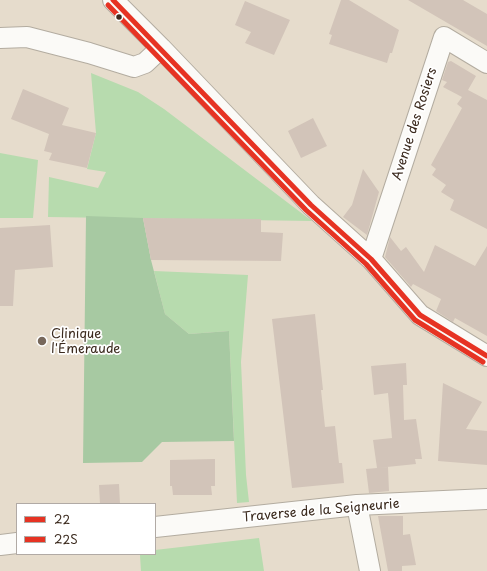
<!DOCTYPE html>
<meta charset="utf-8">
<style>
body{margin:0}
#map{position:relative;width:487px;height:571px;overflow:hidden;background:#e6dccc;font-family:"Playpen Sans",sans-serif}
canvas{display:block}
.legend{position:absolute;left:16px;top:503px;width:140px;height:52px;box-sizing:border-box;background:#fff;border:1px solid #b1aaa5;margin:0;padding:5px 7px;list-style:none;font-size:12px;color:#3b2a1e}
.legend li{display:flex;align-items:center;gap:8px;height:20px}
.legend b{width:20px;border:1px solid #b1aaa5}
</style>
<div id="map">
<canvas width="487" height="571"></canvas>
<ul class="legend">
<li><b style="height:5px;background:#e63323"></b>22</li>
<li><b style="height:5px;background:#e63323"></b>22S</li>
</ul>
</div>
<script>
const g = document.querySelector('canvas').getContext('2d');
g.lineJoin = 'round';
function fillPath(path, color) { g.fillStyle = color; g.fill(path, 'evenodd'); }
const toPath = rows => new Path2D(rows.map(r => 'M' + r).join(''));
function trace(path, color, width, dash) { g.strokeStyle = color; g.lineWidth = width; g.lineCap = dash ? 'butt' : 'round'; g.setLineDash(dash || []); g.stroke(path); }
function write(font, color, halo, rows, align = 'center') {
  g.font = font + ' "Playpen Sans",sans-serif'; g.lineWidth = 3.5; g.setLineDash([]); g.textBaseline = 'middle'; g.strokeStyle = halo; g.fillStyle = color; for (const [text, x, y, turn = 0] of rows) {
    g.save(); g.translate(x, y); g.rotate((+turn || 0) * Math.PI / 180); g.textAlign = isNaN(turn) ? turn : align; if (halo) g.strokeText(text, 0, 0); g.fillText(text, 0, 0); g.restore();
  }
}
fillPath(toPath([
 [91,73,138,92,164,109,312,221,48,217,49,177,98,188,106,172,87,169,96,133],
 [0,153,38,160,33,218,0,218],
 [154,271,248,275,241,362,246,475,249,502,237,503,229,331,189,334,165,314],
 [259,538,264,571,141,571,140,555,155,554,155,550]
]), '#b7dbae');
fillPath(toPath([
 [86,216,143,218,151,260,165,314,189,334,229,331,234,441,162,442,142,462,83,463]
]), '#a7c9a2');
fillPath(toPath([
 [341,0,349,0,399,30,392,53,390,53,387,63,329,44,332,35,329,34],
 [408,0,463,0,487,14,487,46],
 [245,1,290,20,274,55,245,43,251,32,235,25],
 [451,61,476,76,468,90,487,100,487,229,450,210,454,200,441,192,446,185,432,175,436,169,431,165,462,108,457,104,462,97,443,87,447,82,442,80,448,62],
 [23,89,69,108,62,125,96,133,87,168,49,160,52,153,44,151,49,134,11,119],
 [313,118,327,146,301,158,288,131],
 [363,169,379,192,367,235,343,217,352,205],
 [143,218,261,219,261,232,283,233,281,261,151,260],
 [50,225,53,267,15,270,13,306,0,306,0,228],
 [390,237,401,251,406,247,424,272,435,245,475,266,487,246,487,336,455,318,453,322,436,311,441,299,413,284,411,287,385,257],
 [315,314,323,390,321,390,325,427,335,426,339,463,342,463,344,483,292,488,272,319],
 [406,363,407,385,403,385,404,420,416,419,422,459,415,459,416,464,377,468,373,440,392,438,388,393,374,395,371,366],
 [443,383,482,402,466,429,487,431,487,465,438,461],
 [215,459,215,486,211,486,212,495,173,495,172,486,170,486,170,460],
 [388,467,389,491,369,493,366,469],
 [119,484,120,504,100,504,99,485],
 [378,516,403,516,403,535,410,534,416,565,402,566,402,571,388,571]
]), '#d2c4b9');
const minor = toPath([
 [113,0,161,48,311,205,371,259,420,315,487,356],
 [0,38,27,37,89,53,134,67,145,63,161,48],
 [371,259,444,37,487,63],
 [357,505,370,571],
 [155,527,357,505,487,499],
 [0,545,17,543]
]);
trace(minor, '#b3aca0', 22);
trace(minor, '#fbfaf7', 20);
trace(toPath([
 [113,0,311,205,371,259,420,315,487,356]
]), '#e63323', 5);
trace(toPath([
 [108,5,306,210,366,264,415,320,483,362]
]), '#e63323', 5);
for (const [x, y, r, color] of [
 [119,17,3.5,"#3b2a1e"],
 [42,341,5,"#77685b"]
]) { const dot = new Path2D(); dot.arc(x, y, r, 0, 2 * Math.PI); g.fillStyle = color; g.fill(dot); trace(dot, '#fff', 1.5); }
write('13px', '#3b2a1e', '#fff', [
 ["Avenue des Rosiers",415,124,-72],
 ["Traverse de la Seigneurie",321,511,-5]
]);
write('13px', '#3b2a1e', '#fff', [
 ["Clinique",51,334],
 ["l'Émeraude",51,349]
], 'left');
</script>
